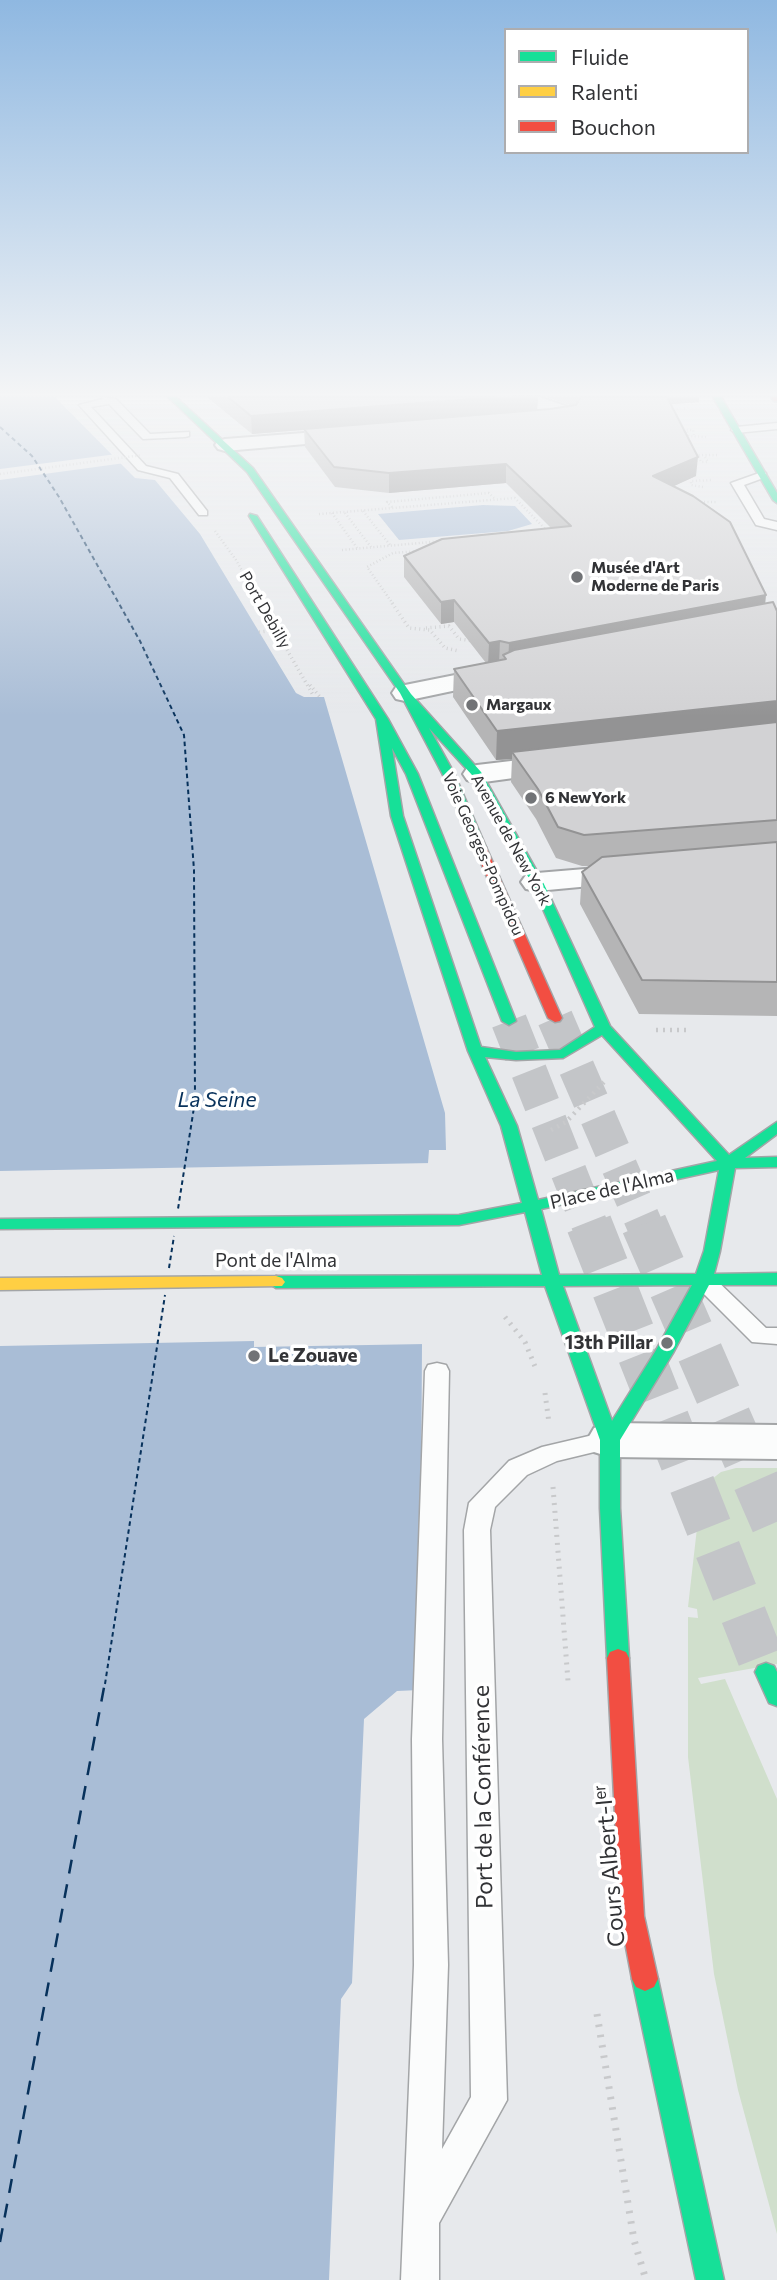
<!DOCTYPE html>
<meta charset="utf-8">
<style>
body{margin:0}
#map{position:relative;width:777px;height:2280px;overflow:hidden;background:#e7e9ec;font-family:Commissioner,sans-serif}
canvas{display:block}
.legend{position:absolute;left:504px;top:28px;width:245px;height:126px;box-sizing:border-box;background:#fff;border:2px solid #adadaf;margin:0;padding:9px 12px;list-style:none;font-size:21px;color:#323336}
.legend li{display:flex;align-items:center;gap:14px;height:35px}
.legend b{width:35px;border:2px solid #adadaf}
</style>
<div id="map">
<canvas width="777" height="2280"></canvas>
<ul class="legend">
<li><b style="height:9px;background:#16e098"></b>Fluide</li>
<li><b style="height:9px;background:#ffcf43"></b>Ralenti</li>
<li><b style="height:9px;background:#f24e42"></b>Bouchon</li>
</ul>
</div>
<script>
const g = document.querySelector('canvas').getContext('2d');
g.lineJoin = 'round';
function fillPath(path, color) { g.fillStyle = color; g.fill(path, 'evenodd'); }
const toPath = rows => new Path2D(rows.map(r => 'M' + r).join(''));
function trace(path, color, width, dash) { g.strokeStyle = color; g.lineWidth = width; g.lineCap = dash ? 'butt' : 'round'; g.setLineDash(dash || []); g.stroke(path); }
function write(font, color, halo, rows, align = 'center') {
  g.font = font + ' Commissioner,sans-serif'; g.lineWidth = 7; g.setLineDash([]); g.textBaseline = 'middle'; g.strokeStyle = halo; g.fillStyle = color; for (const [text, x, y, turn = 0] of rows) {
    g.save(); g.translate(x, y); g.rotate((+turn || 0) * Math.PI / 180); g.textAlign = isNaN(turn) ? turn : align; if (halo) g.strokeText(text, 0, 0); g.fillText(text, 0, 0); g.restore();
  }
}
fillPath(toPath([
 [736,1468,777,1468,777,1664,698,1678,701,1684,725,1679,777,1799,777,2234,738,2090,714,1974,688,1757,688,1617,698,1618,697,1609,688,1607,701,1493,707,1483,721,1472]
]), '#d0dfcc');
fillPath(toPath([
 [0,397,55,397,135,478,155,480,200,534,296,693,304,697,324,697,445,1113,446,1150,429,1150,428,1163,422,1344,420,1690,397,1691,364,1719,352,1983,341,1999,329,2280,0,2280],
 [483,505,515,506,532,524,508,531,399,540,378,514]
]), '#a9bdd6');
fillPath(toPath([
 [117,454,125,463,0,480,0,469],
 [432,1163,426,1344,254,1347,254,1363,254,1341,0,1346,0,1171]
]), '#e7e9ec');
trace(toPath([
 [0,427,32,456,59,497,140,641,184,735,194,870,195,1101,178,1209],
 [169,1268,174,1236],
 [105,1684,165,1295]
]), '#07315b', 2, [4.5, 3.5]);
trace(toPath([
 [0,2242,105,1682]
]), '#07315b', 2.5, [14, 11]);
trace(toPath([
 [555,1018,645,1226],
 [509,1021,590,1226]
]), '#c3c5c8', 36, [36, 18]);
trace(toPath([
 [589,1224,766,1672],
 [644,1224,777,1530]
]), '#c3c5c8', 46, [46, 24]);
const lane = toPath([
 [102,397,116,399,150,434,189,432,189,436,185,437,143,439,109,404,91,407,146,466,178,474,207,511,207,515,199,515,170,478,138,470,79,405,103,399,102,397],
 [777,423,777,429,736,433,731,430,736,427,777,423],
 [762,472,766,473,766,477,744,485,764,519,777,522,777,530,756,525,731,483,762,472],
 [703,1273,711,1275,766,1328,777,1328,777,1344,752,1342,695,1285,691,1280,695,1275,703,1273],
 [437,1363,446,1365,449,1371,442,1739,448,1965,442,2149,471,2097,464,1530,469,1503,509,1461,542,1447,610,1431,619,1434,623,1440,619,1446,557,1461,527,1475,495,1507,490,1530,507,2100,439,2223,439,2280,401,2280,414,1965,412,1739,425,1371,428,1365,437,1363]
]);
const street = toPath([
 [513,397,539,397,577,410,579,414,575,421,568,423,528,424,525,420,528,416,549,413,515,401,513,397],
 [356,429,366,435,363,439,225,451,218,449,215,445,218,441,225,439,356,429],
 [500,666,509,669,513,674,509,679,405,701,396,699,392,693,396,687,405,685,500,666],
 [562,755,572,758,576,764,572,770,477,783,467,780,463,774,467,768,477,765,562,755],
 [633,865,644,867,649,874,644,881,537,891,526,889,521,882,526,875,537,873,633,865],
 [610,1423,777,1425,777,1459,610,1457,594,1452,587,1440,594,1428,610,1423]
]);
const fast = toPath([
 [168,397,176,397,253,468,411,694,481,772,543,882,610,1026,729,1155,777,1122,777,1134,745,1158,777,1157,777,1167,735,1168,720,1251,714,1274,777,1273,777,1285,709,1285,673,1353,620,1440,620,1508,629,1658,626,1664,618,1667,610,1664,607,1658,600,1508,600,1440,545,1286,276,1288,267,1282,276,1276,542,1275,525,1212,459,1225,0,1229,0,1219,459,1215,522,1203,501,1126,468,1051,391,816,376,719,249,516,250,514,257,516,388,719,418,774,516,1021,509,1025,502,1021,406,774,392,748,403,816,481,1047,516,1052,560,1050,595,1027,531,882,472,775,429,728,454,773,486,847,480,851,474,847,442,773,400,693,247,472,168,397],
 [602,1035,717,1161,538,1200,517,1126,485,1057,516,1060,563,1058,602,1035],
 [719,1170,704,1251,696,1274,559,1275,541,1209,719,1170],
 [692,1285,655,1352,612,1421,563,1286,692,1285],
 [713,397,721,397,777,493,777,503,773,500,713,397],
 [766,1663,774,1666,777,1672,777,1706,769,1703,755,1672,758,1666,766,1663],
 [645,1967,654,1971,658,1979,724,2280,696,2280,632,1979,636,1971,645,1967]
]);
const slow = toPath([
 [276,1276,282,1278,285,1282,282,1286,0,1290,0,1278,276,1276]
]);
const jam = toPath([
 [771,397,777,397,777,401,774,401,771,397],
 [480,843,486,847,562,1018,560,1021,555,1022,548,1018,474,847,480,843],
 [618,1649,626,1652,629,1658,644,1916,658,1979,654,1987,645,1991,636,1987,632,1979,620,1916,607,1658,610,1652,618,1649]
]);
trace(lane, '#a3a5a7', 3);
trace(street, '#a3a5a7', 4);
trace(fast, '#a3a5a7', 3);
trace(slow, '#a3a5a7', 3);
trace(jam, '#a3a5a7', 3);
trace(toPath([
 [670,410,689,408],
 [694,435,693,430,686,430,689,436,706,437],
 [705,457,708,462,701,462,698,455,717,455],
 [703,487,691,485,691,481,712,480],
 [697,502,717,502],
 [392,507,387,502,489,493,495,499],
 [363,511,390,545],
 [332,513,357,548],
 [345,513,371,547],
 [319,514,515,498,547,531],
 [215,531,236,560,261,604],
 [342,550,442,541],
 [393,604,367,567,393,553,418,551]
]), '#c8c9cb', 2.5, [1, 2.5]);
trace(toPath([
 [260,603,313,695],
 [392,603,409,628,430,630,445,648,459,651],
 [426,628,449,626,459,639,474,641],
 [259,632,277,630],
 [310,685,320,697]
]), '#c8c9cb', 3.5, [1, 3.5]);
trace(toPath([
 [656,1030,687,1030],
 [551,1130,566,1122,604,1082]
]), '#c8c9cb', 4.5, [2, 5]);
trace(toPath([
 [505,1317,525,1342,536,1369],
 [545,1393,549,1423],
 [553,1487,568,1681]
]), '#c8c9cb', 5, [2, 6]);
trace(toPath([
 [597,2014,634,2240,646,2280]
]), '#c8c9cb', 7, [2.5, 8]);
fillPath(lane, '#fbfcfc');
fillPath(street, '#fbfcfc');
fillPath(fast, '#16e098');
fillPath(slow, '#ffcf43');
fillPath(jam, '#f24e42');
trace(toPath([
 [0,474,142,455]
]), '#c8c9cb', 2.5, [1, 2.5]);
fillPath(toPath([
 [207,397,538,397,537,410,573,406,546,397,699,397,699,402,671,404,696,476,674,486,765,604,777,611,777,1016,639,1014,580,904,582,872,590,866,582,866,556,858,536,819,511,782,512,759,496,760,453,697,454,669,486,663,454,622,441,624,404,577,404,556,551,528,506,483,389,493,335,487,305,447,304,430,252,434]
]), '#b5b5b6');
fillPath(toPath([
 [497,397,538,397,537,411,252,434,251,416],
 [661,397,699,397,699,402,661,405],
 [698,457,696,476,652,496,653,476],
 [506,464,506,483,389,493,389,473],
 [766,595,764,617,508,666,509,643],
 [454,600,454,622,441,624,441,602],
 [500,641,499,663,488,666,489,643],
 [777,701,777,729,512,752,512,759,496,760,497,731]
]), '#939394');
const building = toPath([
 [228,397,497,397,251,416,228,397],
 [581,397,667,397,698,457,653,476,693,496,730,522,766,595,509,643,500,641,489,643,454,600,441,602,404,556,442,539,571,526,506,464,389,473,334,467,304,429,550,409,576,405,581,397],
 [773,602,777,611,777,701,497,731,454,669,506,659,503,655,514,650,773,602],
 [777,722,777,820,584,835,558,827,538,789,512,752,777,722],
 [777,842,777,982,642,980,582,872,602,857,777,842]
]);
fillPath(building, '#d2d2d4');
trace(building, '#939394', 2);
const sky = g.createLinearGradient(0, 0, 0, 716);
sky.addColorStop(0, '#8fb8e1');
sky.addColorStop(0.55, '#f4f5f6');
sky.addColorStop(1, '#f4f5f600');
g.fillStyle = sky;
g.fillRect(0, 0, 777, 716);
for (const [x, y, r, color] of [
 [577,577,7,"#717376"],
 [472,705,7,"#717376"],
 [531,798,7,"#717376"],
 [667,1343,7,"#717376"],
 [254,1356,7,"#717376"]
]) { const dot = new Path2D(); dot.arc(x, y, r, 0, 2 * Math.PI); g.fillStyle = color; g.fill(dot); trace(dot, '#fff', 2.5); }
write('bold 16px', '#323336', '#fff', [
 ["Musée d'Art",591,568],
 ["Moderne de Paris",591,586],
 ["Margaux",486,705],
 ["6 NewYork",545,798]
], 'left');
write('16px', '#323336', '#fff', [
 ["Port Debilly",265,610,60],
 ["Avenue de New York",511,840,61],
 ["Voie Georges-Pompidou",483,854,66]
]);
write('19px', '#323336', '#fff', [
 ["Place de l'Alma",612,1189,-13],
 ["Pont de l'Alma",276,1261]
]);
write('bold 19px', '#323336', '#fff', [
 ["13th Pillar",653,1343],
 ["Le Zouave",268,1356,"left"]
], 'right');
write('italic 21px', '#07315b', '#fff', [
 ["La Seine",217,1100]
]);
write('23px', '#323336', '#fff', [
 ["Port de la Conférence",483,1797,-91],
 ["Cours Albert-Iᵉʳ",610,1866,-95]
]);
</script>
